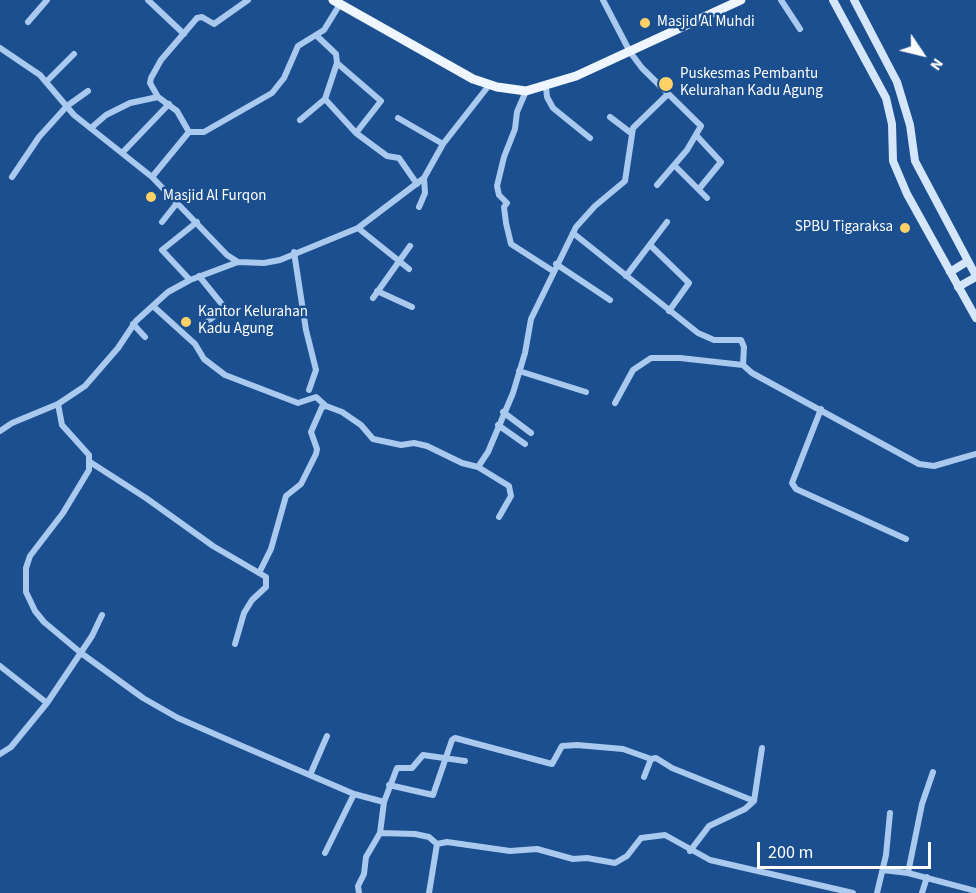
<!DOCTYPE html>
<style>
body{margin:0}
#map{position:relative;width:976px;height:893px;overflow:hidden;background:#1b4f8f;font-family:"Source Sans 3",sans-serif}
canvas{display:block}
.north{position:absolute;left:892px;top:24px;width:60px;height:60px;-webkit-text-stroke:4px #1b4f8f;paint-order:stroke;rotate:125deg;font-size:16px;font-weight:700;line-height:24px;text-align:center;color:#fff}
.north::after{content:'';display:block;margin:auto;width:21px;height:27px;background:#fff;clip-path:polygon(50% 0,100% 100%,50% 72%,0 100%)}
.scale{position:absolute;left:757px;top:842px;width:174px;height:27px;box-sizing:border-box;border:3px solid #fff;border-top:0;padding-left:8px;font-size:18px;line-height:21px;white-space:nowrap;color:#fff;-webkit-text-stroke:4px #1b4f8f;paint-order:stroke}
</style>
<div id="map">
<canvas width="976" height="893"></canvas>
<div class="north">N</div>
<div class="scale">200 m</div>
</div>
<script>
const g = document.querySelector('canvas').getContext('2d');
g.lineJoin = 'round';
const toPath = rows => new Path2D(rows.map(r => 'M' + r).join(''));
function trace(path, color, width, dash) { g.strokeStyle = color; g.lineWidth = width; g.lineCap = dash ? 'butt' : 'round'; g.setLineDash(dash || []); g.stroke(path); }
function write(font, color, halo, rows, align = 'center') {
  g.font = font + ' "Source Sans 3",sans-serif'; g.lineWidth = 5; g.setLineDash([]); g.textBaseline = 'middle'; g.strokeStyle = halo; g.fillStyle = color; for (const [text, x, y, turn = 0] of rows) {
    g.save(); g.translate(x, y); g.rotate((+turn || 0) * Math.PI / 180); g.textAlign = isNaN(turn) ? turn : align; if (halo) g.strokeText(text, 0, 0); g.fillText(text, 0, 0); g.restore();
  }
}
trace(toPath([
 [148,0,184,34],
 [603,0,630,52,642,68,701,126,687,150,657,185],
 [781,0,800,29],
 [28,22,47,0],
 [317,36,336,54,337,63,381,101,356,133],
 [0,48,40,75,74,115,152,177,227,255,238,262],
 [46,82,74,54],
 [546,87,547,97,553,108,590,138],
 [526,91,517,112,515,129,504,157,497,186,499,195,507,203,504,207,506,223,511,244,553,271],
 [325,99,356,133,387,156,399,158,417,184],
 [610,117,631,133],
 [398,118,443,144],
 [300,120,325,99,337,63],
 [91,128,106,115,130,103,158,97],
 [189,132,177,111,158,97,150,83,151,78,161,60,197,18,202,17,214,24,248,0],
 [696,135,721,162,699,189],
 [123,152,169,104],
 [674,165,707,198],
 [12,177,39,137,67,106,88,91],
 [152,177,189,132,204,132,272,93,284,78,298,46,324,30,340,4],
 [419,207,425,193,424,178],
 [162,222,177,203],
 [358,228,409,269],
 [573,233,698,333,714,340,741,340,744,347,743,365,752,373,919,464,934,466,976,454],
 [650,245,689,283,669,311],
 [294,252,306,330,316,370,309,390],
 [556,264,610,300],
 [199,276,225,308,207,322],
 [626,276,667,222],
 [190,280,162,250,197,222],
 [377,291,412,307],
 [373,298,410,246],
 [153,306,195,344,204,359,225,375,298,403,316,397,326,406],
 [133,324,145,337],
 [519,371,586,392],
 [615,403,633,370,651,358,680,358,743,365],
 [58,404,62,425,89,455,89,470,63,513,30,556,26,568,26,592,35,611,44,622,81,653,143,698,178,718,242,746,354,794,384,802,380,833,415,834,429,837,437,844,447,842,510,851,537,849,573,859,587,858,615,863,627,856,641,838,665,835,710,860,853,893],
 [821,409,792,483,796,489,906,539],
 [503,412,531,433],
 [498,425,525,444],
 [0,431,12,423,58,404,85,386,118,348,136,321,168,292,190,280,238,262,264,263,280,260,358,228,424,178,443,144,490,84],
 [90,462,146,498,213,546,266,577,266,587,252,600,244,613,235,644],
 [499,517,511,496,509,486,478,467,488,452,513,393,525,353,531,319,576,227,595,206,625,181,633,128,667,95],
 [259,573,271,549,286,496,301,484,316,454,317,449,311,432,322,407,326,406,342,412,361,425,373,439,401,445,414,443,427,446,462,463,478,467],
 [0,666,47,703],
 [0,754,11,747,47,703,92,636,102,615],
 [933,772,922,804,908,873,976,891],
 [310,775,327,736],
 [644,777,651,759,656,758,672,768,754,801],
 [389,785,433,795,452,740,455,738,552,764,562,746,577,745,623,749,651,759],
 [384,802,397,768,412,768,423,755,465,761],
 [690,851,709,826,745,809,754,801,762,748],
 [325,853,354,794],
 [883,870,908,873],
 [359,893,358,886,364,874,366,857,380,833],
 [429,893,437,844],
 [877,893,886,855,890,813],
 [922,893,927,877]
]), '#a9c9ee', 6);
trace(toPath([
 [833,0,886,98,892,124,893,161,907,194,976,318],
 [854,0,897,82,910,125,915,161,976,276],
 [950,272,968,261],
 [958,287,976,277]
]), '#d6e6fa', 8);
trace(toPath([
 [333,0,473,79,497,87,526,91,576,76,741,0]
]), '#f0f6ff', 9);
for (const [x, y, r, color] of [
 [645,23,6,"#ffd166"],
 [666,84,8,"#ffd166"],
 [151,197,6,"#ffd166"],
 [905,228,6,"#ffd166"],
 [186,322,6,"#ffd166"]
]) { const dot = new Path2D(); dot.arc(x, y, r, 0, 2 * Math.PI); g.fillStyle = color; g.fill(dot); trace(dot, '#1b4f8f', 2); }
write('15px', '#fff', '#1b4f8f', [
 ["Masjid Al Muhdi",657,23],
 ["Puskesmas Pembantu",680,75],
 ["Kelurahan Kadu Agung",680,92],
 ["Masjid Al Furqon",163,197],
 ["SPBU Tigaraksa",893,228,"right"],
 ["Kantor Kelurahan",198,313],
 ["Kadu Agung",198,330]
], 'left');
</script>
